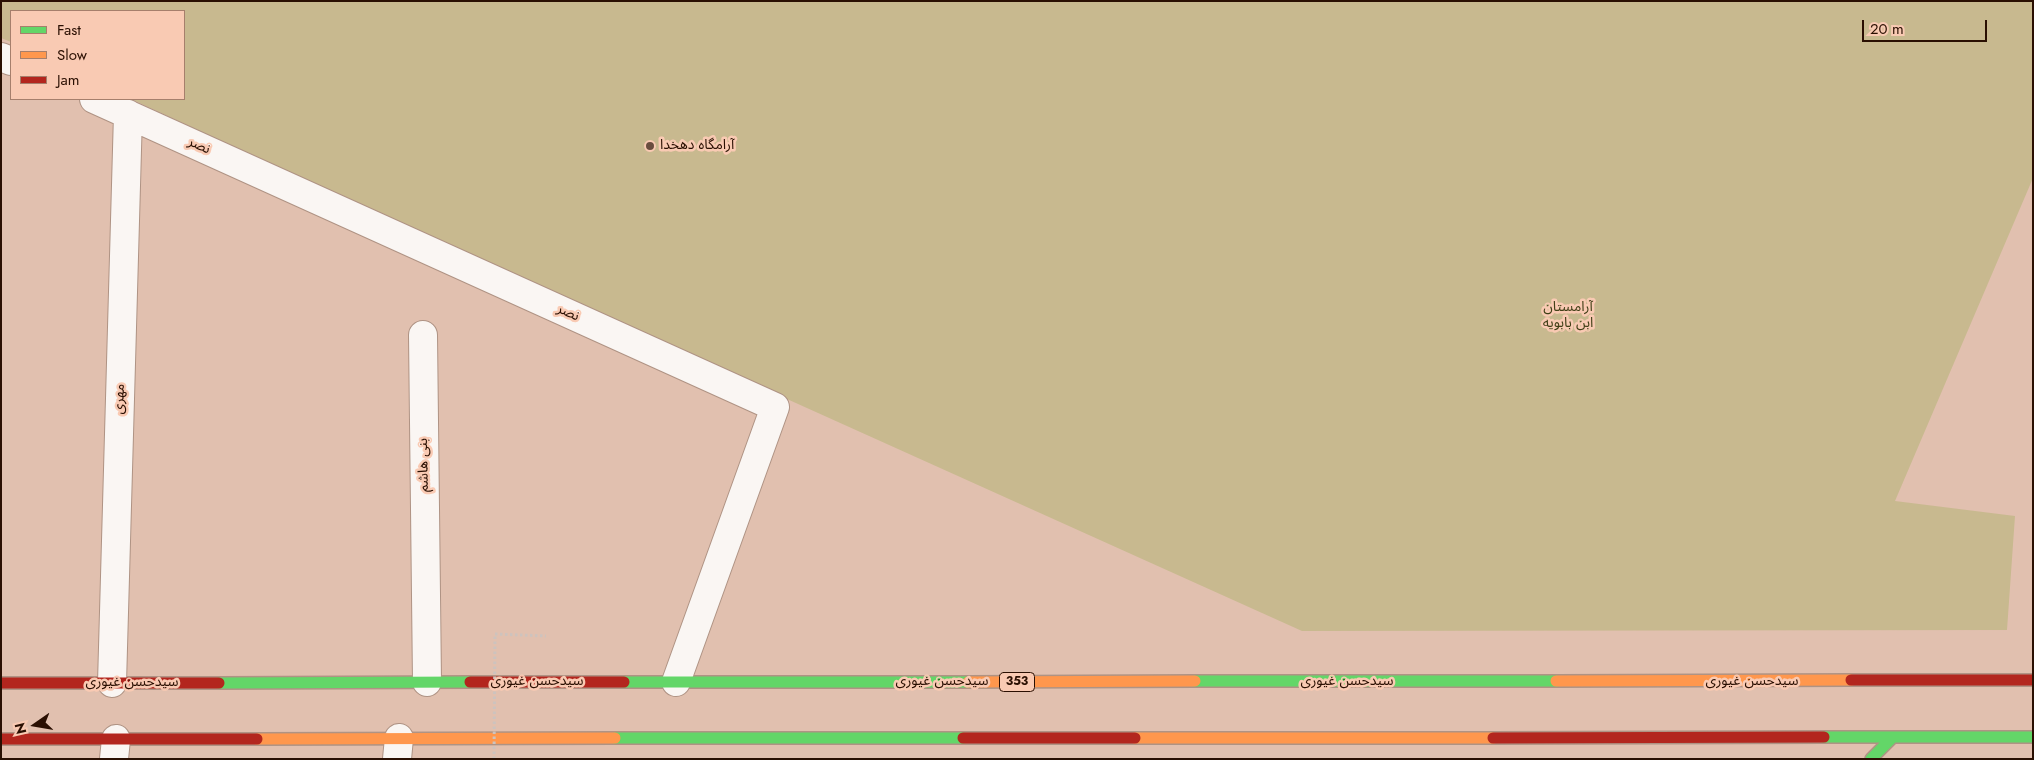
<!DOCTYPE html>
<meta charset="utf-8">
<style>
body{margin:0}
#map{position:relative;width:2034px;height:760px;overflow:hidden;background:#e1c0af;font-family:Jost,sans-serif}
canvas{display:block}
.frame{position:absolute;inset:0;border:2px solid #2a0f02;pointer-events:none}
.legend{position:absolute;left:10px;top:10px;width:175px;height:90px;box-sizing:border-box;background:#f9cab3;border:1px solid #a67f6c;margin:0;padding:6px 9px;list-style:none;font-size:15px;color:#2a0f02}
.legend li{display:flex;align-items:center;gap:10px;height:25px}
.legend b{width:25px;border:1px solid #a67f6c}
.north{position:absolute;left:10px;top:700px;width:50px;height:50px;-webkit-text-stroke:4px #f9cab3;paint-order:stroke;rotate:257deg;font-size:14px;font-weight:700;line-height:20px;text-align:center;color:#2a0f02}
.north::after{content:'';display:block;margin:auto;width:18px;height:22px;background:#2a0f02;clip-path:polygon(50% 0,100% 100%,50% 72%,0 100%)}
.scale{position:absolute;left:1862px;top:20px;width:125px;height:22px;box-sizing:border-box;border:2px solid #2a0f02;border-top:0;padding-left:6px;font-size:15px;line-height:18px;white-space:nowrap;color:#2a0f02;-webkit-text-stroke:4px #f9cab3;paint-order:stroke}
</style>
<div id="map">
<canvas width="2034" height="760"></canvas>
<div class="frame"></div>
<ul class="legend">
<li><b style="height:6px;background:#63d668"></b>Fast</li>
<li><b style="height:6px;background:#ff974d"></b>Slow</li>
<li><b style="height:6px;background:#b3261e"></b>Jam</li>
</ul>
<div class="north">N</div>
<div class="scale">20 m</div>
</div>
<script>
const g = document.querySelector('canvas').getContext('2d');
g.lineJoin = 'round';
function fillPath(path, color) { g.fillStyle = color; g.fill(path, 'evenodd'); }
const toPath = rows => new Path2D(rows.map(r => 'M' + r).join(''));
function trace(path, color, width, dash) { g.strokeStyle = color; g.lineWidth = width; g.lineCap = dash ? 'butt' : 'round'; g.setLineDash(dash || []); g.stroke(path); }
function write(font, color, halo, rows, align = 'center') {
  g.font = font + ' Jost,"Noto Sans Arabic",sans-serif'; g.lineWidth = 5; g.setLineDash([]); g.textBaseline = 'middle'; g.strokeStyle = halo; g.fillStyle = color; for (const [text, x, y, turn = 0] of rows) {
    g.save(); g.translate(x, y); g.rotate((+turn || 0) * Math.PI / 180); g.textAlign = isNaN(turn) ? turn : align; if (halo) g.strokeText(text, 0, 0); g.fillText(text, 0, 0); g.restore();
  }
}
fillPath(toPath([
 [1,1,2033,1,2033,178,1895,501,2015,516,2007,630,1302,631,414,231,131,99,184,99,184,11,11,11,11,42,1,38]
]), '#c8b98f');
const street = toPath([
 [1,57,11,61],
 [94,99,775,407,676,682],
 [423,335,427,682],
 [112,683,128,114],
 [114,759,116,739],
 [397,759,399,738]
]);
const fast = toPath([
 [1195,681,1556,681],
 [624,682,968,682],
 [219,683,470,682],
 [1824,737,2033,737],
 [615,738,963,738],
 [1871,759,1892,738]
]);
const slow = toPath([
 [1556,681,1851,680],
 [968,682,1195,681],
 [1135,738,1493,738],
 [257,739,615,738]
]);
const jam = toPath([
 [1851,680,2033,680],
 [470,682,624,682],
 [1,683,219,683],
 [963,738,1135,738],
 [1493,738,1824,737],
 [1,739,257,739]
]);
trace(street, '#af9384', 30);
trace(fast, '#af9384', 14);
trace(slow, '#af9384', 14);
trace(jam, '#af9384', 14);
trace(toPath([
 [495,634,546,636]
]), '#cdc3be', 3, [2.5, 2.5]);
trace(street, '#faf6f3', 28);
trace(fast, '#63d668', 11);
trace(slow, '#ff974d', 11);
trace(jam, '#b3261e', 11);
trace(toPath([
 [494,759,495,634]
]), '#cdc3be', 3, [2.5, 2.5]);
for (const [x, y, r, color] of [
 [650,146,5,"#6a4d3f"]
]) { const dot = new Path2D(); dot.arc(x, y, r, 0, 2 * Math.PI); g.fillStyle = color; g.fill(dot); trace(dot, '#f9cab3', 2); }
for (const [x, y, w] of [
 [1017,682,35]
]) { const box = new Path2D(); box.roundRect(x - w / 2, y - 9.5, w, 19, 4); g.fillStyle = '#f9cab3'; g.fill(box); trace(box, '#2a0f02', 1); }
write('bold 12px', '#2a0f02', null, [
 ["353",1017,682]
]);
write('14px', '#2a0f02', '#f9cab3', [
 ["نصر",199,146,24],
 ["نصر",568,313,24],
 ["مهری",120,399,-88],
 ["بنی هاشم",424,465,-91],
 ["سیدحسن غیوری",537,682],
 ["سیدحسن غیوری",942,682],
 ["سیدحسن غیوری",1347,682],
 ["سیدحسن غیوری",1752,682],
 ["سیدحسن غیوری",132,683]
]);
write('14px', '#2a0f02', '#f9cab3', [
 ["آرامگاه دهخدا",660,146]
], 'left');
write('14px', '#403f17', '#f9cab3', [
 ["آرامستان",1568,308],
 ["ابن بابویه",1568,324]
]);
</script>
